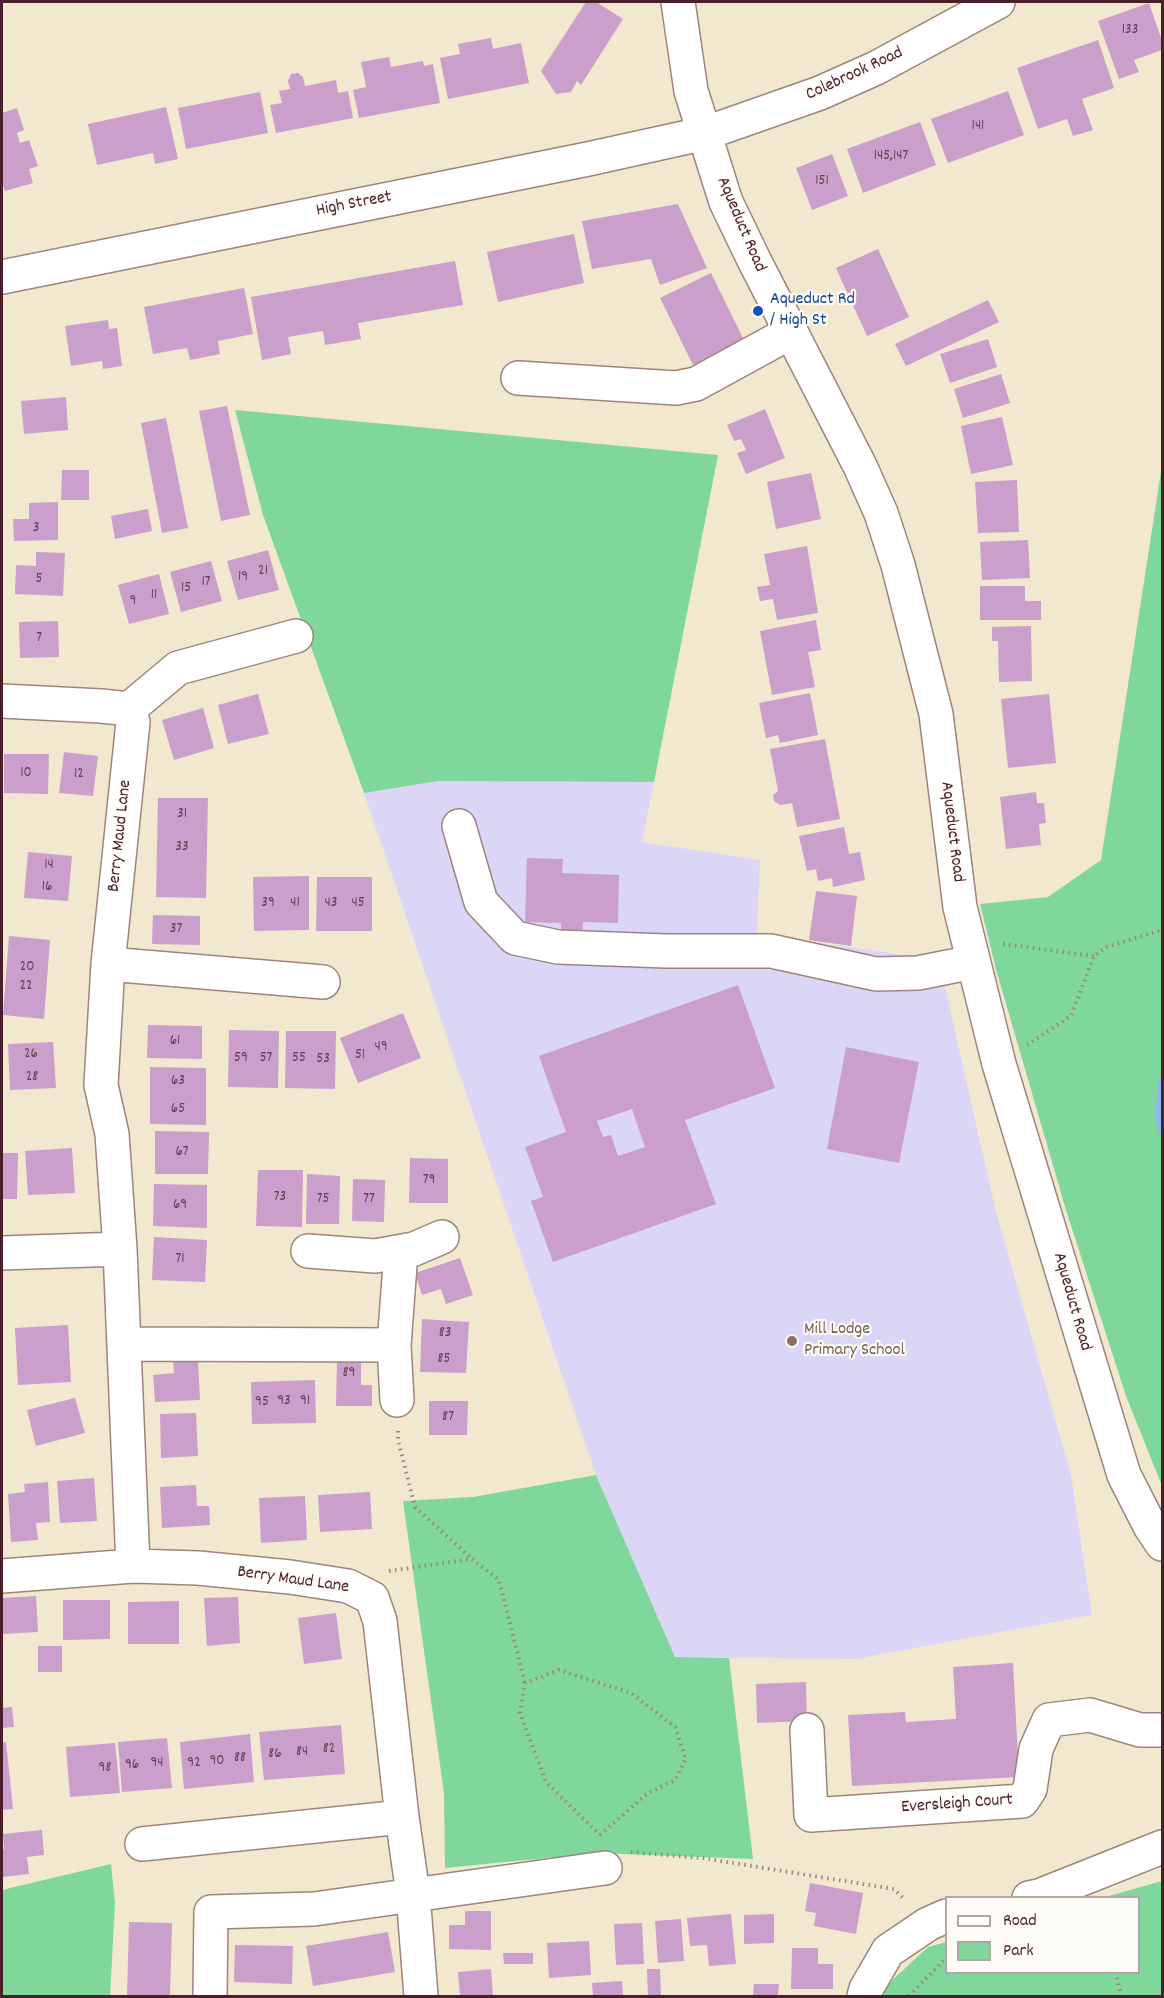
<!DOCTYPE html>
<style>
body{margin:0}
#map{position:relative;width:1164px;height:1998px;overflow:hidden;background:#f2e8cf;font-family:Dekko,sans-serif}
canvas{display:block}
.frame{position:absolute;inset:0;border:3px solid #4a1f2b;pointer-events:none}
.legend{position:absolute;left:945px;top:1896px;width:195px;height:78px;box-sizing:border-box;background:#fdfcf7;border:2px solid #b5a4a5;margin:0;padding:8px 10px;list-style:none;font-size:18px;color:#4a1f2b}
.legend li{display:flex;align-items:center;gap:12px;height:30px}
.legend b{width:30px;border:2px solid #b5a4a5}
</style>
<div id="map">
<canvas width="1164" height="1998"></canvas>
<div class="frame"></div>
<ul class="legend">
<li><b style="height:8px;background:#fff"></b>Road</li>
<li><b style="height:16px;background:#80d79c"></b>Park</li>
</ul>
</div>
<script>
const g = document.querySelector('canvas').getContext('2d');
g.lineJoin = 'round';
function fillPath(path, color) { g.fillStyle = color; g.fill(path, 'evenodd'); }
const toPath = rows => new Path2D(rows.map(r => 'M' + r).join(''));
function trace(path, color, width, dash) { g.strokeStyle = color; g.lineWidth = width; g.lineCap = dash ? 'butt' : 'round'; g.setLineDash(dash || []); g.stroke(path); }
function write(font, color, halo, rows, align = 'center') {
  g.font = font + ' Dekko,sans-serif'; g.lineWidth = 4.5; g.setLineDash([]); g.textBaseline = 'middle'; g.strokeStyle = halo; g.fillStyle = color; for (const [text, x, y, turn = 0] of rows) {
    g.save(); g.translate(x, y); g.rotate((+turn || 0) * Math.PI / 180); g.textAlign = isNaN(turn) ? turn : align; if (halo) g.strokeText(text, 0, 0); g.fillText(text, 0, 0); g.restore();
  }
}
fillPath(toPath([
 [438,781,654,782,642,842,760,860,757,934,939,960,995,1208,1071,1475,1092,1615,856,1659,675,1657,596,1475,364,793]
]), '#dbd6f7');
fillPath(toPath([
 [235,410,718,455,654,782,438,781,364,793,263,515],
 [1162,465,1162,1486,1126,1396,1066,1210,997,973,980,904,1048,897,1101,860],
 [596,1475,675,1657,729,1658,753,1859,596,1853,445,1868,444,1793,403,1501,473,1497],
 [111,1864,115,1904,110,1996,2,1996,2,1890],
 [1162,1881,1162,1996,884,1996,886,1986,928,1947,946,1942,946,1972,1138,1972,1138,1898,1105,1897]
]), '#80d79c');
trace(toPath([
 [1162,1082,1160,1120,1162,1129]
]), '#89b9f5', 9);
fillPath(toPath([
 [586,2,596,2,623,19,581,85,577,81,571,92,556,94,541,71],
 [1149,3,1162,41,1162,50,1134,60,1139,72,1119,79,1098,21],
 [491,38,493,49,521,43,529,83,448,99,440,58,460,54,458,44],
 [1098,40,1114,88,1082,99,1093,130,1073,136,1067,119,1038,129,1017,68],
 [389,57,391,67,423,61,424,66,433,64,440,103,359,118,353,90,366,87,361,62],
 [298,73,303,77,305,86,336,80,338,93,348,91,353,118,276,133,270,105,282,103,279,91,290,89,288,81,291,74],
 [1008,91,1024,135,948,163,931,119],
 [260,92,268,133,186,149,178,108],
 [166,107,178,159,155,164,153,153,97,165,88,124],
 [17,108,24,130,17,133,20,143,29,140,38,166,29,169,33,183,5,191,2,181,2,113],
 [920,122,936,165,863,193,847,149],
 [832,154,848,196,812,210,796,168],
 [678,204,707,268,660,285,651,259,592,269,582,221],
 [574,234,584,283,498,302,487,252],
 [878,249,909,317,867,336,836,268],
 [455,261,463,305,358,323,361,339,325,345,323,331,288,337,291,354,262,360,251,297],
 [711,273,744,340,693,365,660,298],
 [244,288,253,334,218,341,220,354,190,360,187,348,153,354,144,307],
 [988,300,999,322,906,366,895,344],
 [108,320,109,329,117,328,122,366,103,369,102,361,71,366,65,326],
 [988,339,997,367,950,383,940,354],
 [1001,374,1010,403,963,418,954,389],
 [66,397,68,430,24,434,21,401],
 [227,406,250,515,221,521,199,411],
 [765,409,785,458,746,474,737,453,746,450,741,439,734,441,727,425],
 [1002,417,1013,465,971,474,961,426],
 [166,418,188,528,162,533,141,423],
 [62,470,89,470,89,500,61,500],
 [811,473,821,519,776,529,767,482],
 [1017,480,1019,532,978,533,975,482],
 [58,502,58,540,14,541,13,519,29,519,29,503],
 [148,509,152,531,115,539,111,516],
 [1028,540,1030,578,982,580,980,542],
 [807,546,818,613,777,620,773,599,760,601,757,587,770,585,764,554],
 [268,550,279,590,238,600,227,561],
 [36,552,65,553,63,596,15,594,16,565,36,566],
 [211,561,222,601,181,612,170,572],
 [159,574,169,614,129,624,118,585],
 [980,586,1025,586,1025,601,1041,601,1041,620,980,620],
 [816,620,821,650,808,652,815,687,772,695,760,631],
 [58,621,59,657,20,658,19,622],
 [1031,626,1032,681,999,682,998,641,992,641,992,627],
 [810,693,818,735,780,743,778,735,766,738,759,703],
 [258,694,269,734,228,744,218,705],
 [1049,694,1056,763,1008,768,1001,699],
 [203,708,214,748,174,760,162,720],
 [825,739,840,819,797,827,792,803,780,805,774,801,773,795,778,791,770,749],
 [64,752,98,756,93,796,59,793],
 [4,754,49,754,48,794,4,793],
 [1036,792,1037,803,1044,803,1046,823,1039,824,1041,845,1006,849,1000,797],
 [158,798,208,798,206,898,156,897],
 [844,827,849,854,860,852,865,880,833,887,832,878,818,881,816,869,807,871,799,836],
 [28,852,72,856,68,901,24,898],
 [527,858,563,859,562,873,619,875,618,923,583,922,582,933,561,933,561,923,525,922],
 [309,876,309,930,254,931,253,877],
 [317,877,372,877,372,931,316,931],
 [816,891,857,896,851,946,809,940],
 [153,915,200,916,200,945,152,944],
 [9,936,50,940,44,1019,3,1015],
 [738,985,775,1088,685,1120,716,1204,553,1262,531,1201,543,1197,525,1147,566,1132,539,1056],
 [632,1109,645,1147,618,1156,611,1135,603,1137,597,1121],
 [403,1013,421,1058,358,1083,340,1038],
 [148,1025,202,1026,202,1059,147,1058],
 [229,1030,279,1031,278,1088,228,1087],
 [286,1031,336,1031,335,1089,285,1088],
 [53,1042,56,1088,10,1090,8,1044],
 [846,1047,919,1062,899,1163,827,1149],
 [150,1067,206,1068,206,1125,150,1124],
 [155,1131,209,1132,208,1174,155,1174],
 [72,1148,75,1193,28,1195,25,1151],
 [2,1153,18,1153,17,1199,2,1199],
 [410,1158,448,1159,448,1203,409,1203],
 [258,1170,303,1170,302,1227,256,1226],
 [307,1174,340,1176,339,1224,306,1224],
 [353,1179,385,1180,384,1222,352,1221],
 [154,1184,207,1185,207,1228,153,1226],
 [154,1237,207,1240,205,1282,152,1280],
 [460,1258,473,1295,446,1304,441,1289,422,1295,415,1273],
 [422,1319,469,1322,466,1373,420,1372],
 [68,1325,71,1382,18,1385,15,1328],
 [198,1360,200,1400,155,1402,153,1375,174,1373,173,1361],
 [337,1362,361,1362,361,1385,372,1385,372,1406,336,1406],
 [315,1380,316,1423,252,1424,251,1382],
 [75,1398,85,1433,36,1446,27,1410],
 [429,1401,468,1401,467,1435,429,1435],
 [196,1413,198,1456,161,1458,160,1414],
 [94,1478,97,1521,60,1523,57,1481],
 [48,1482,50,1522,36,1523,38,1540,11,1542,8,1494,25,1492,24,1484],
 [196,1485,197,1506,209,1506,210,1525,162,1528,160,1487],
 [370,1492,372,1529,320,1532,318,1495],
 [305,1496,307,1540,261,1543,259,1498],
 [36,1596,38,1632,2,1634,2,1598],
 [238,1597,240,1643,207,1646,204,1598],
 [63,1600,110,1600,110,1639,63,1640],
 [179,1601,179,1644,128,1644,128,1602],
 [336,1613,342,1659,304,1664,298,1618],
 [38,1646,62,1646,62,1672,38,1672],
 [1013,1663,1019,1777,852,1786,848,1715,905,1712,906,1722,956,1719,953,1667],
 [806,1682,807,1721,757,1723,756,1684],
 [12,1707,14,1727,2,1728,2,1708],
 [341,1725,345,1774,264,1780,259,1732],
 [250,1734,254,1782,184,1789,180,1742],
 [167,1738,172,1788,122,1792,118,1742],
 [6,1742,13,1809,2,1810,2,1743],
 [115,1743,120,1793,70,1797,66,1747],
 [42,1830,44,1855,27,1857,29,1874,2,1877,2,1850,4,1849,3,1834],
 [810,1883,863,1893,856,1934,814,1926,816,1913,805,1911],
 [465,1911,491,1911,491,1950,449,1949,449,1925,465,1925],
 [731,1914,736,1964,709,1966,707,1945,690,1946,687,1918],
 [774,1914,774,1943,744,1944,744,1915],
 [681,1919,684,1961,658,1963,655,1921],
 [129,1922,172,1923,170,1996,127,1996],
 [642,1923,644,1964,616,1965,614,1924],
 [388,1932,395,1972,313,1986,306,1946],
 [589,1941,591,1975,549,1978,547,1943],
 [235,1945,293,1946,292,1984,234,1982],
 [792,1948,818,1948,818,1964,833,1964,833,1989,791,1989],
 [503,1953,533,1953,533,1964,504,1964],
 [491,1969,493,1996,460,1996,458,1972],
 [647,1969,660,1969,661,1996,648,1996],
 [622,1981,623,1996,593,1996,592,1983],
 [754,1984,779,1984,778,1996,753,1996]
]), '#ca9fcb');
const minor = toPath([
 [678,2,691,91,726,202,755,262,860,466,881,513,898,565,936,714,960,907,999,1064,1124,1475,1150,1526,1162,1544],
 [2,277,588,159,706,133,820,93,876,68,998,2],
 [518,378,676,388,696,384,791,332],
 [2,701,101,706,129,709,133,722,108,964,101,1085,112,1134,120,1249,133,1566,198,1568,290,1577,348,1586,372,1598,380,1621,402,1817,413,1894,421,1996],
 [129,709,178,668,296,636],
 [459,826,481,902,515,938,558,947,666,951,771,951,876,974,918,973,973,962],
 [108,964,323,982],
 [308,1251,375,1256,414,1249,442,1237],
 [2,1253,120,1249],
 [124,1344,394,1345],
 [397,1400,394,1345,401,1252],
 [2,1576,133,1566],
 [807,1730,811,1815,1022,1801,1030,1789,1036,1749,1049,1720,1090,1715,1140,1730,1162,1730],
 [142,1844,402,1817],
 [1029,1898,1039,1896,1162,1847],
 [210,1996,211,1912,314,1909,605,1868],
 [864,1996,866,1989,888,1951,928,1924,946,1916]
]);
trace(minor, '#9e847d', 36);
trace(toPath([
 [1003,944,1094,956],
 [1027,1045,1071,1016,1094,956,1106,947,1162,930],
 [398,1431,398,1440,415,1507,471,1558],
 [389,1571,472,1559,499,1580,525,1683],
 [600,1835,648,1793,675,1780,686,1759,675,1727,631,1693,559,1670,525,1683,520,1713,546,1782,600,1835],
 [631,1852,702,1858,894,1889,905,1900],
 [1115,1972,1122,1996],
 [909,1996,946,1958]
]), '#9e847d', 4, [1.5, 4.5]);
trace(minor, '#fff', 33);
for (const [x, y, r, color] of [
 [758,311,6,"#1a4fb4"],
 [792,1341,6,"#8d6e63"]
]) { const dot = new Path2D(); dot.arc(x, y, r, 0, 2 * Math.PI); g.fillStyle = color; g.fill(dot); trace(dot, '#fdfcf7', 2); }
write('15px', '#6a3f53', null, [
 ["133",1130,31],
 ["141",978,127],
 ["145,147",891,157],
 ["151",822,182],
 ["3",36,529],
 ["21",263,572],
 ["19",243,578],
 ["5",39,580],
 ["17",206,583],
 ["15",186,589],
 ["11",154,596],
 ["9",133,602],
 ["7",39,639],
 ["10",26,774],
 ["12",79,775],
 ["31",182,815],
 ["33",182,848],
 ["14",49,866],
 ["16",47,888],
 ["39",268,904],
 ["41",295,904],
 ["43",331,904],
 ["45",358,904],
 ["37",176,930],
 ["20",27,968],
 ["22",26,987],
 ["61",175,1042],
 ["49",381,1048],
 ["26",31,1055],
 ["51",360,1056],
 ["59",241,1059],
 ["57",266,1059],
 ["55",299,1059],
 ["53",323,1060],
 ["28",32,1078],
 ["63",178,1082],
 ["65",178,1110],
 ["67",182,1153],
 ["79",429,1181],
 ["73",280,1198],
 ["75",323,1200],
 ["77",369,1200],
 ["69",180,1206],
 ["71",180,1260],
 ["83",445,1334],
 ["85",444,1360],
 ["89",349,1374],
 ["93",284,1402],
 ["91",305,1402],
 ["95",262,1403],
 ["87",448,1418],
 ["82",329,1750],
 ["84",302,1753],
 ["86",275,1755],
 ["88",240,1759],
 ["90",217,1762],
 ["94",157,1764],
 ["92",194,1764],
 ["96",132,1766],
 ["98",105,1769]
]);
write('18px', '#4a1f2b', '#fdfcf7', [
 ["Colebrook Road",855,75,-25],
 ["High Street",354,205,-11],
 ["Aqueduct Road",740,225,67],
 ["Aqueduct Road",951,832,83],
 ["Berry Maud Lane",121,836,-84],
 ["Aqueduct Road",1071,1302,74],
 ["Berry Maud Lane",293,1581,8],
 ["Eversleigh Court",957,1805,-4]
]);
write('18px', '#164399', '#fdfcf7', [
 ["Aqueduct Rd",770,301],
 ["/ High St",770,322]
], 'left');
write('18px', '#785e54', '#fdfcf7', [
 ["Mill Lodge",804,1331],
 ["Primary School",804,1352]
], 'left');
</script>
